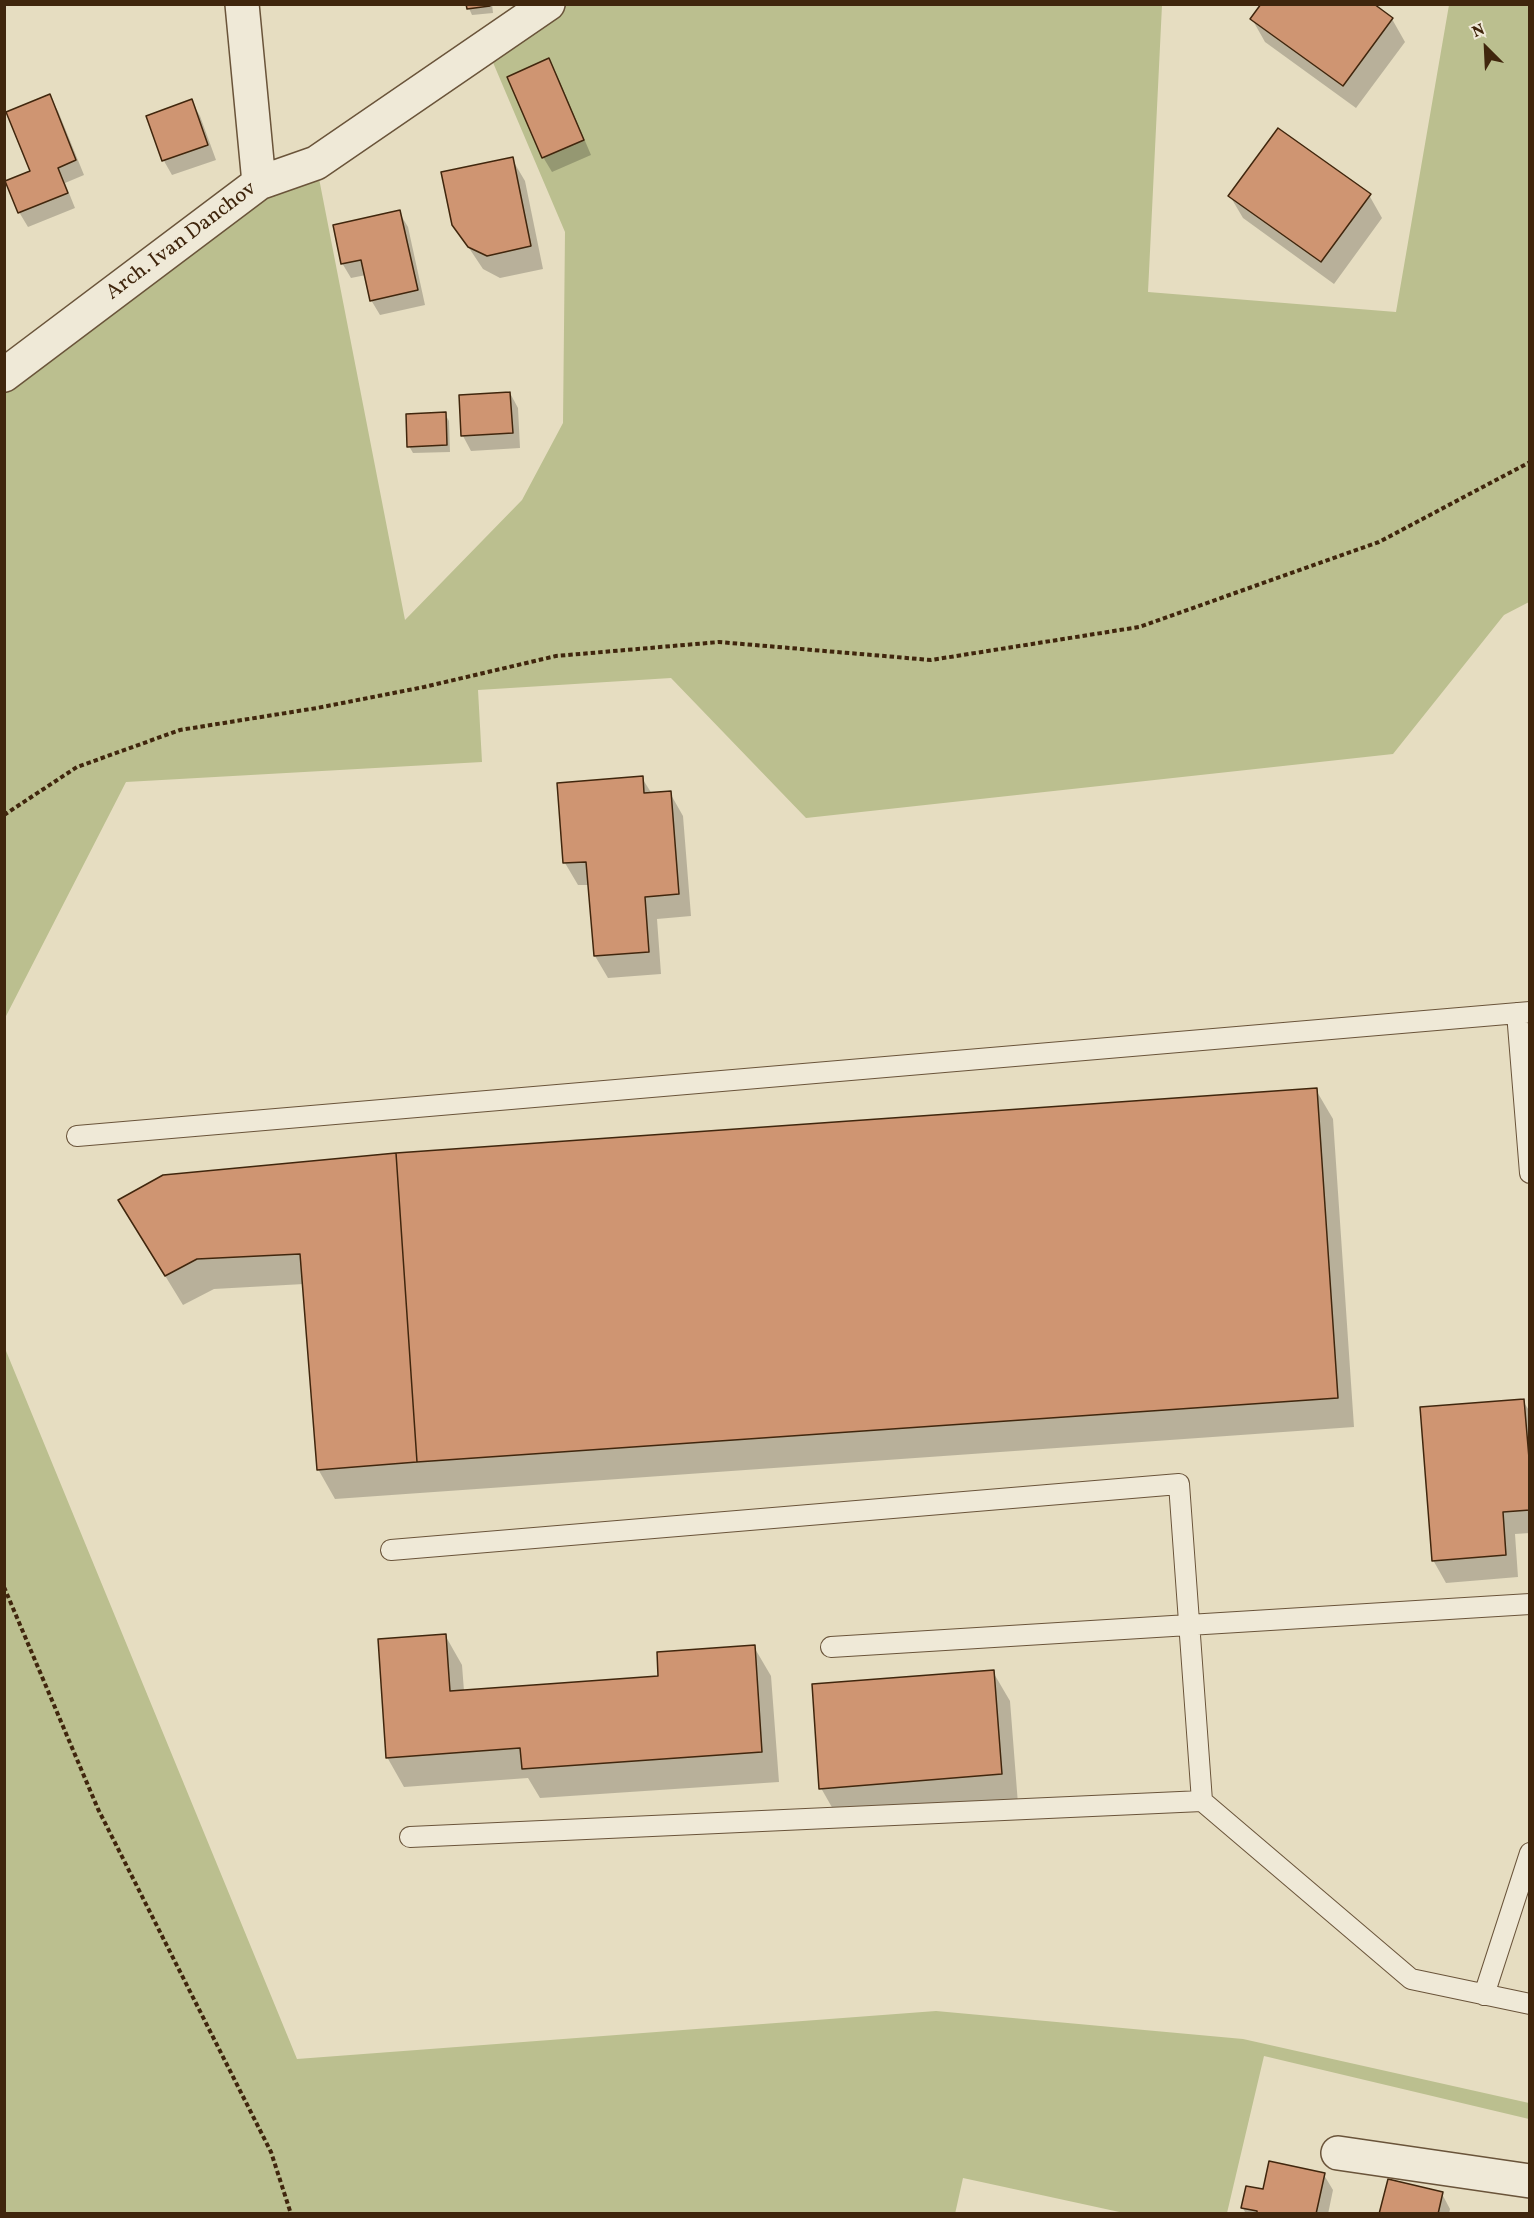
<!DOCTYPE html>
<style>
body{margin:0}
#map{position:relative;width:1534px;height:2218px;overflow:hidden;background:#e6ddc1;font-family:Vollkorn,serif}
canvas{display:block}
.frame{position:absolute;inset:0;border:6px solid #40260d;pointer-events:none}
.north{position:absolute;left:1456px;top:18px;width:60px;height:60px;-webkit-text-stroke:4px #efe9d7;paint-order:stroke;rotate:336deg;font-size:16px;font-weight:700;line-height:24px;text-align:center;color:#40260d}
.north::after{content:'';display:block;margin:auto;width:21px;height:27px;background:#40260d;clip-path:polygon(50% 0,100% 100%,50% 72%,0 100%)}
</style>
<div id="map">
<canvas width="1534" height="2218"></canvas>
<div class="frame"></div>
<div class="north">N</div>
</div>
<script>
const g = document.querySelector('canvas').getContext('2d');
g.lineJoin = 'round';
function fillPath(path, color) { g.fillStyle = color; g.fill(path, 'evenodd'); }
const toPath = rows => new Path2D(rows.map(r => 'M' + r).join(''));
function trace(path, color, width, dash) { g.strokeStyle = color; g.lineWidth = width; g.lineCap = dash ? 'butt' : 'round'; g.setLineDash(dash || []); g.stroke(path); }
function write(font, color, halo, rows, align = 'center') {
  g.font = font + ' Vollkorn,serif'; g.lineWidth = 4.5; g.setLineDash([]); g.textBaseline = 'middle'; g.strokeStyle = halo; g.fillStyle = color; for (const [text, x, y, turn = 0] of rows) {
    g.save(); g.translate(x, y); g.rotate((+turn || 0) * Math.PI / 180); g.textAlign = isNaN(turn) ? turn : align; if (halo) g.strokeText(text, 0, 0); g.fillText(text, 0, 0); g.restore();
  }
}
fillPath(toPath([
 [548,5,1162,5,1148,292,1396,312,1449,5,1529,5,1529,602,1504,615,1393,754,806,818,671,678,478,690,482,762,126,782,5,1018,5,375,316,163,405,620,522,500,563,423,565,232,486,46],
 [4,1346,297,2059,936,2011,1243,2039,1529,2103,1529,2119,1264,2056,1227,2213,1124,2213,963,2178,955,2214,5,2213]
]), '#bbbf8f');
fillPath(toPath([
 [467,4,492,4,493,13,472,15],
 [1252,19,1392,19,1405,42,1356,108,1265,42],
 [548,60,557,75,591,155,552,172,543,157],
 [49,96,58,111,84,175,65,183,75,208,28,227,19,212,32,171],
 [191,101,200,116,216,160,172,175,164,161,148,116],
 [512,159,525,181,543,269,500,278,483,269,453,224],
 [1369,195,1382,218,1334,284,1243,218,1230,196],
 [399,212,408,227,425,305,380,315,371,300,366,275,351,278,342,263],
 [510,393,518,408,520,448,471,451,463,436],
 [445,414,449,421,450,452,413,453,409,446],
 [642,778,652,794,670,793,683,816,691,916,657,919,661,974,608,978,595,956,590,885,578,885,565,863],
 [1316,1090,1333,1119,1354,1427,335,1499,318,1469,304,1284,214,1289,183,1305,137,1230],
 [1523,1401,1530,1412,1530,1533,1515,1534,1518,1577,1446,1583,1433,1560],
 [445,1635,462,1665,464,1691,660,1678,754,1647,771,1676,779,1782,540,1798,528,1778,404,1787,387,1757],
 [993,1672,1010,1701,1018,1804,838,1818,821,1788],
 [1324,2175,1333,2190,1328,2214,1246,2214,1243,2208],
 [1442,2194,1450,2209,1449,2214,1381,2214]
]), '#0003');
const building = toPath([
 [466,4,490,4,490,6,467,9,466,4],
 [1261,4,1374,4,1393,18,1343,86,1250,19,1261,4],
 [549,58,584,140,542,158,507,77,549,58],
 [50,94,76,160,58,168,68,193,18,213,5,181,30,171,6,112,50,94],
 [192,99,208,145,162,161,146,116,192,99],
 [1278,128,1371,194,1321,262,1228,196,1278,128],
 [513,157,531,246,487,256,468,247,452,225,441,172,513,157],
 [400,210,418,290,370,301,361,260,341,264,333,225,400,210],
 [510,392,513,433,461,436,459,395,510,392],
 [446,412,447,445,407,447,406,414,446,412],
 [643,776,644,793,671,791,679,894,645,897,649,952,594,956,586,862,563,863,557,783,643,776],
 [1317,1088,1338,1398,417,1462,396,1153,1317,1088],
 [396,1153,417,1462,317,1470,300,1254,197,1259,165,1276,118,1200,163,1175,396,1153],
 [1524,1399,1530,1470,1530,1510,1503,1512,1506,1555,1432,1561,1420,1407,1524,1399],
 [446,1634,450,1691,658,1676,657,1652,755,1645,762,1752,522,1769,520,1748,386,1758,378,1639,446,1634],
 [994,1670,1002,1774,819,1789,812,1684,994,1670],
 [1269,2161,1325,2173,1316,2214,1257,2214,1257,2211,1241,2208,1246,2186,1263,2189,1269,2161],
 [1388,2179,1443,2192,1438,2214,1379,2214,1388,2179]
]);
fillPath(building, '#cf9572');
trace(building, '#40260d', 1.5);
const lane = toPath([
 [1517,1013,1530,1173],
 [77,1136,1530,1012],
 [391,1550,1179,1484,1202,1801,410,1837],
 [831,1647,1530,1604],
 [1202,1801,1411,1979,1530,2004],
 [1484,1995,1530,1853]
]);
const street = toPath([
 [242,4,259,183],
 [4,375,259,183,316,163,548,4],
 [1338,2153,1530,2181]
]);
trace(lane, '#6a543a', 22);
trace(street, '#6a543a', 36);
trace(toPath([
 [4,815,77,767,180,730,317,708,424,687,556,656,719,642,931,660,1139,627,1379,542,1530,462],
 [4,1587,98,1809,271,2152,291,2214]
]), '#40260d', 4, [4.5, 3]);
trace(lane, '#efe9d7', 20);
trace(street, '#efe9d7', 33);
write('21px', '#40260d', '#efe9d7', [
 ["Arch. Ivan Danchov",182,242,-37]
]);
</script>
